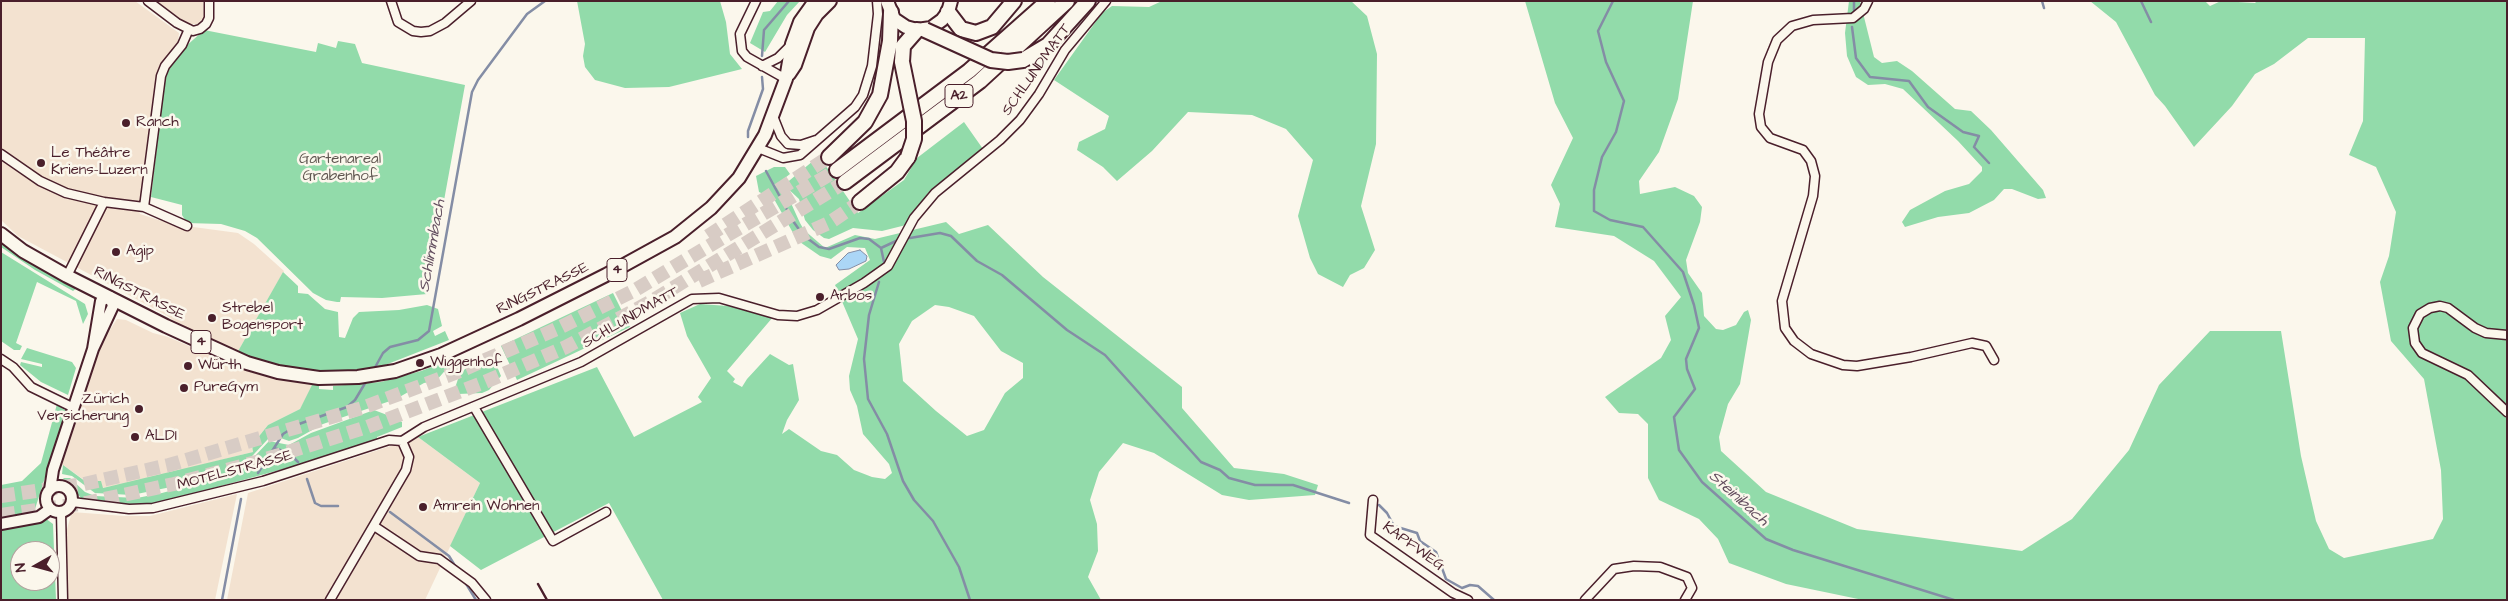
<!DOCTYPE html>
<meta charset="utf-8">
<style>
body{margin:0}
#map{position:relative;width:2508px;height:601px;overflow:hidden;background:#fbf7ec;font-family:"Architects Daughter",sans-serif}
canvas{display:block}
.frame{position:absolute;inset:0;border:2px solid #4a1f2b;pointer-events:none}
.north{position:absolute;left:10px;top:541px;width:50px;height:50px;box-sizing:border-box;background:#fbf7ec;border:1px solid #b4a19f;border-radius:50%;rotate:263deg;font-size:14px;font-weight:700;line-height:20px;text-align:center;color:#4a1f2b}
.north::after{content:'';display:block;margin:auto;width:18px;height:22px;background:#4a1f2b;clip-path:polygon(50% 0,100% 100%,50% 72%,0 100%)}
</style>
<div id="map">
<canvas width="2508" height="601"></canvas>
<div class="frame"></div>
<div class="north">N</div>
</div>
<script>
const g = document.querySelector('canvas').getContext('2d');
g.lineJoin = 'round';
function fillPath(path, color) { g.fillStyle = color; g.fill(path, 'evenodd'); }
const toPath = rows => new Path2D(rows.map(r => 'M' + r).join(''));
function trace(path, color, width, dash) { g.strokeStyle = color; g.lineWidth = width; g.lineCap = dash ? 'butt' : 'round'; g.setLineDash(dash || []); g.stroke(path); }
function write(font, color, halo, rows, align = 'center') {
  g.font = font + ' "Architects Daughter",sans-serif'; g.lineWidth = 5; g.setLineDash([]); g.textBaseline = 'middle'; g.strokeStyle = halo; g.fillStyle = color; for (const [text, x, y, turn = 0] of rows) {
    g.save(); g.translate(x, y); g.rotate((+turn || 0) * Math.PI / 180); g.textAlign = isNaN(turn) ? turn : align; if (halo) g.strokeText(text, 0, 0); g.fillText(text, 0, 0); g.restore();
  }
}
fillPath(toPath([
 [1,1,135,1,179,33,178,42,159,72,142,198,138,202,140,214,171,224,238,233,254,244,284,271,237,353,184,328,166,315,18,236,1,220],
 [156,1,203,1,204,20,197,24,186,24],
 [117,319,126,320,153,333,168,337,250,372,312,385,313,387,300,409,268,425,252,445,253,452,137,481,103,488,94,487,63,465,61,467,94,359,104,339],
 [418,437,480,483,425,600,227,600,248,493],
 [237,494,215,600,67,600,64,529,67,529,72,512,124,516,150,516]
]), '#f3e2d0');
fillPath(toPath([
 [577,1,720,1,726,22,730,54,742,69,669,87,625,88,595,80,585,67,583,56,585,44],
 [778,1,800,1,787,15,765,52,750,43,763,12,770,11],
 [1162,1,1351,1,1367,16,1377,54,1376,144,1361,206,1375,250,1364,268,1350,275,1343,287,1318,274,1310,258,1298,216,1313,160,1286,129,1252,115,1188,112,1152,151,1117,181,1103,167,1077,150,1079,142,1105,129,1109,116,1054,80,1102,13,1112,6,1149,7],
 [1525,1,1693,1,1678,99,1659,152,1639,181,1640,194,1675,187,1694,196,1702,207,1700,222,1686,260,1688,273,1702,293,1704,316,1716,329,1723,330,1736,325,1744,312,1748,310,1751,320,1740,384,1728,404,1719,437,1721,451,1766,492,1857,529,2022,551,2072,519,2129,450,2159,385,2210,331,2281,331,2301,456,2316,521,2329,549,2344,558,2433,539,2443,519,2441,470,2424,379,2391,341,2380,282,2389,256,2396,212,2376,167,2349,155,2363,121,2365,38,2308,38,2274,64,2255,74,2232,106,2194,147,2165,106,2155,95,2116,22,2090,1,2205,1,2210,6,2221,1,2255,3,2257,1,2507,1,2507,600,1863,600,1786,584,1729,563,1718,539,1699,519,1659,500,1648,478,1648,424,1638,414,1619,413,1605,397,1661,358,1671,340,1665,316,1681,297,1654,261,1614,236,1555,227,1560,204,1551,185,1573,138,1555,103],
 [1849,1,1860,1,1874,57,1882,63,1897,61,1912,71,1955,109,1971,111,1991,130,2043,190,2046,198,2038,199,2012,189,2004,189,1994,200,1969,213,1938,217,1905,227,1902,222,1910,210,1945,191,1969,184,1982,171,1982,167,1958,141,1903,89,1885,84,1868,85,1856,77,1847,56,1845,33],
 [204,30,316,52,318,43,336,48,338,41,355,44,362,63,465,85,427,294,382,298,341,297,340,302,337,302,326,300,313,293,257,238,245,231,221,224,187,223,182,215,182,205,151,197,166,70,184,48],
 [964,122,983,149,928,193,906,225,882,231,853,228,829,239,824,238,813,230,805,220,799,199,784,185,819,156,858,213,904,180,917,158],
 [774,167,785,167,790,174,781,181,800,223,804,230,825,248,855,235,875,239,946,222,959,234,988,225,1043,277,1182,387,1182,408,1234,468,1284,474,1318,485,1315,495,1249,500,1222,495,1154,453,1123,443,1099,472,1090,500,1097,524,1098,551,1088,577,1101,600,663,600,609,503,481,570,450,546,480,483,418,437,597,367,634,437,702,402,698,397,711,378,687,336,680,313,700,304,728,306,773,317,727,371,735,379,733,382,742,387,747,379,770,354,789,365,793,364,799,400,787,420,782,434,789,429,821,451,837,455,854,470,872,477,885,479,892,473,889,464,863,434,857,406,850,390,849,376,858,339,835,285,870,260,865,248,847,247,831,259,820,256,797,240,774,199,759,192,756,176],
 [935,305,949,307,974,316,1001,351,1023,363,1023,378,1005,393,984,430,967,436,936,411,903,381,899,344,912,321],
 [1,242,32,265,77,288,73,291,35,270,1,247],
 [1,252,85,304,88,314,83,324,76,301,37,282,16,343,22,346,20,350,14,350,1,341],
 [283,272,298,286,298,293,308,294,325,309,338,312,339,337,345,338,353,318,359,312,399,310,427,305,438,309,442,326,433,331,435,336,445,331,449,340,380,367,345,371,319,372,289,368,237,353],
 [613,293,630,327,517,380,501,346],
 [27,348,72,362,76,368,68,395,41,382,20,365,21,362,42,367,42,364,21,359],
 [456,358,436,381,424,383,396,399,323,424,298,438,289,441,275,436,268,439,241,468,229,475,132,495,95,493,72,476,62,474,63,465,93,487,98,481,101,481,103,488,253,452,252,445,268,425,300,409,312,385,319,385,319,389,333,390,333,386,381,382,421,371],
 [479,363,496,364,501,376,489,390,482,393,458,394,455,388,459,376,465,369],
 [57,404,66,411,35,509,28,513,1,517,1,485,22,481,41,463],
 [374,410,395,418,402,422,402,427,377,437,377,439,298,465,166,501,145,505,124,505,82,499,63,478,70,478,85,492,95,496,137,498,162,493,240,472,269,441,289,445,311,433],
 [45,518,53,524,56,600,1,600,1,530,32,524],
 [20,551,50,551,50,581,20,581]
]), '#92dbaa');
const water = toPath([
 [860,250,867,256,866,261,849,269,839,270,836,265,848,253,860,250]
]);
fillPath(water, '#abd6f6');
trace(water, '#848da5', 1);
trace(toPath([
 [1613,1,1598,31,1606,62,1624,101,1616,132,1602,157,1594,190,1594,211,1610,220,1643,227,1683,272,1694,305,1699,328,1686,359,1687,369,1695,389,1674,417,1679,450,1702,482,1766,539,1793,550,1954,600],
 [2042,1,2044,8],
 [2141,1,2151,22],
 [1854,10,1854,1],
 [1852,27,1856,58,1870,77,1909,81,1928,107,1963,132,1979,136,1974,147,1989,163],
 [762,56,764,30,789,1],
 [748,137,748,131,763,89,762,77],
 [766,171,793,221,803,235,819,247,829,249,860,238,869,239,881,248,884,262],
 [910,238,940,233,951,236,977,261,1002,275,1067,330,1105,355,1201,462,1220,470,1229,478,1255,485,1293,485,1349,503],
 [881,248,896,241],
 [879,282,869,315,864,359,868,399,887,434,903,481,914,500,933,521,959,567,970,600],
 [373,371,383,353,390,347,418,340,429,331,472,92,478,80,527,14,545,1],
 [274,448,289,453,298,462],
 [258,473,283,434,299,424,347,407,355,400,367,380],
 [307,479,315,503,321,506,338,506],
 [1379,505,1387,513,1394,526,1417,533,1420,541,1436,552,1446,579,1462,588,1470,585,1478,586,1494,600],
 [390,512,449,556,457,569],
 [465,582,476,600],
 [222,600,241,499]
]), '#848da5', 2.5);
trace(toPath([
 [708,236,829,157],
 [699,281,829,223,860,202],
 [1,496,84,484,169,465,362,408,455,373,559,328,635,290,837,170],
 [1,515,86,503,174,484,260,461,367,427,485,382,566,347,652,301,845,182]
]), '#d8ccc5', 14, [14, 7]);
const minor = toPath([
 [148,1,177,23,193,31,200,29,206,24,209,18,209,1],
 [391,1,398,22,413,31,421,32,430,31,445,23,471,1],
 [756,1,740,34,742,51,747,57,786,79],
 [1868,1,1864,9,1853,18,1813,20,1792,26,1777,40,1768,62,1759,114,1761,127,1770,138,1803,150,1811,161,1815,176,1813,196,1782,301,1785,328,1794,341,1811,354,1843,365,1857,366,1911,357,1972,343,1986,346,1994,360],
 [762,66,778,58,791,45],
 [773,116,781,136,788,144,801,145,816,140],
 [758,148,783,158,800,155,855,107,863,95,872,66,878,14,877,1],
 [1,154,40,181,66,193,104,202,144,207,187,226],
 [144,207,161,76,165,66,182,45,189,29],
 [67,276,104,202],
 [2507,335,2486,333,2475,328,2448,308,2440,306,2430,308,2420,314,2413,328,2415,343,2422,353,2468,375,2507,412],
 [1,359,13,367,31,387,74,408],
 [474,407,553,541,606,512],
 [402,441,424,427,581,362,692,299,719,298,778,315,797,316,817,310,864,283,888,266,914,218,935,193,1000,140,1020,120,1039,94,1065,50,1106,1],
 [1373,500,1370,535,1453,593,1468,600],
 [72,502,129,509,153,508,263,481,389,440,402,441],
 [61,512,63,600],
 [374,526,419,556,439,559,472,583,486,600],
 [330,600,406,470,409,457,402,441],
 [1585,600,1614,569,1634,566,1660,567,1687,577,1692,588,1685,600]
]);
const tertiary = toPath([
 '46 499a13 13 0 1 1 26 0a13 13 0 1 1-26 0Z',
 [50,490,53,470,93,349,101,301,110,297,113,306,93,349],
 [1,524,39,517,50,509]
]);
const primary = toPath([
 [887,1,894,19,906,27,917,30,931,28,942,20,948,12,951,1],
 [789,74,795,65,808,28,817,14,830,1],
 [1,234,23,251,67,276,166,326,247,363,278,372,319,378,358,377,395,371,441,355,519,319,606,275,675,237,711,208,739,178,765,135,786,79,792,44,800,22,815,1]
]);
const motorway = toPath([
 [948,12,961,29,976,33,992,27,1014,1],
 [1023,60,1048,45,1088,1],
 [902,62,903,46,917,30],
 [829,157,865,122,880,95,890,41,891,12],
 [837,170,969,71,1048,1],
 [845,182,980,81,1067,1],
 [860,202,897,172,908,157]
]);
trace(minor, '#4a1f2b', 11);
trace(tertiary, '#4a1f2b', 14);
trace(primary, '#4a1f2b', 16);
trace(motorway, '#4a1f2b', 18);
trace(minor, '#fbf7ec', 8);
trace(tertiary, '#fbf7ec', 10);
trace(primary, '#fbf7ec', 12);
trace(motorway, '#fbf7ec', 14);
trace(toPath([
 [538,584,547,600]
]), '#4a1f2b', 2.5);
const motorwayBridge = toPath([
 [925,30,991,60,1008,62,1023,60],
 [902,62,914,121,914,139,908,157]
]);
trace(motorwayBridge, '#4a1f2b', 18, []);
trace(motorwayBridge, '#fbf7ec', 14);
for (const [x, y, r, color] of [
 [126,123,5,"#4a1f2b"],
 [41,163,5,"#4a1f2b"],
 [116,252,5,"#4a1f2b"],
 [820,297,5,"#4a1f2b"],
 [212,318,5,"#4a1f2b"],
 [420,363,5,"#4a1f2b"],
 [188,366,5,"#4a1f2b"],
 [184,388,5,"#4a1f2b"],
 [139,409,5,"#4a1f2b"],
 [135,437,5,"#4a1f2b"],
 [423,507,5,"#4a1f2b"]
]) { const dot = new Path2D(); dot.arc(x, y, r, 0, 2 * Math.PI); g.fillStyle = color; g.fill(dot); trace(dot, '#fbf7ec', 2); }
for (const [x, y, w] of [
 [959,96,28],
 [617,270,20],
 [201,342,20]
]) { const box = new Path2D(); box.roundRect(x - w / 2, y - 11.5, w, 23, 4); g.fillStyle = '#fbf7ec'; g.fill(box); trace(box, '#4a1f2b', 1); }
write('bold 14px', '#4a1f2b', null, [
 ["A2",959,96],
 ["4",617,270],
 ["4",201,342]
]);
write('15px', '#4a1f2b', '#fbf7ec', [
 ["SCHLUNDMATT",1037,70,-55],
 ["RINGSTRASSE",543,289,-26],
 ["RINGSTRASSE",139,294,27],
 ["SCHLUNDMATT",631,318,-30],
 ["MOTELSTRASSE",235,471,-15],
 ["KAPFWEG",1413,547,36]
]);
write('15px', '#4a1f2b', '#fbf7ec', [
 ["Ranch",136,123],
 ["Le Théâtre",51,154],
 ["Kriens-Luzern",51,171],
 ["Agip",126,252],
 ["Arbos",830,297],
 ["Strebel",222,309],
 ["Bogensport",222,326],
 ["Wiggenhof",430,363],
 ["Würth",198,366],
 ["PureGym",194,388],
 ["Zürich",129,400,"right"],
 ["Versicherung",129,417,"right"],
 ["ALDI",145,437],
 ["Amrein Wohnen",433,507]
], 'left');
write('15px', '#605751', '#fbf7ec', [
 ["Gartenareal",340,160],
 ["Grabenhof",340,177]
]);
write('italic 16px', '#624d5e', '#fbf7ec', [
 ["Schlimmbach",433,246,-80],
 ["Steinibach",1738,499,42]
]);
</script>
